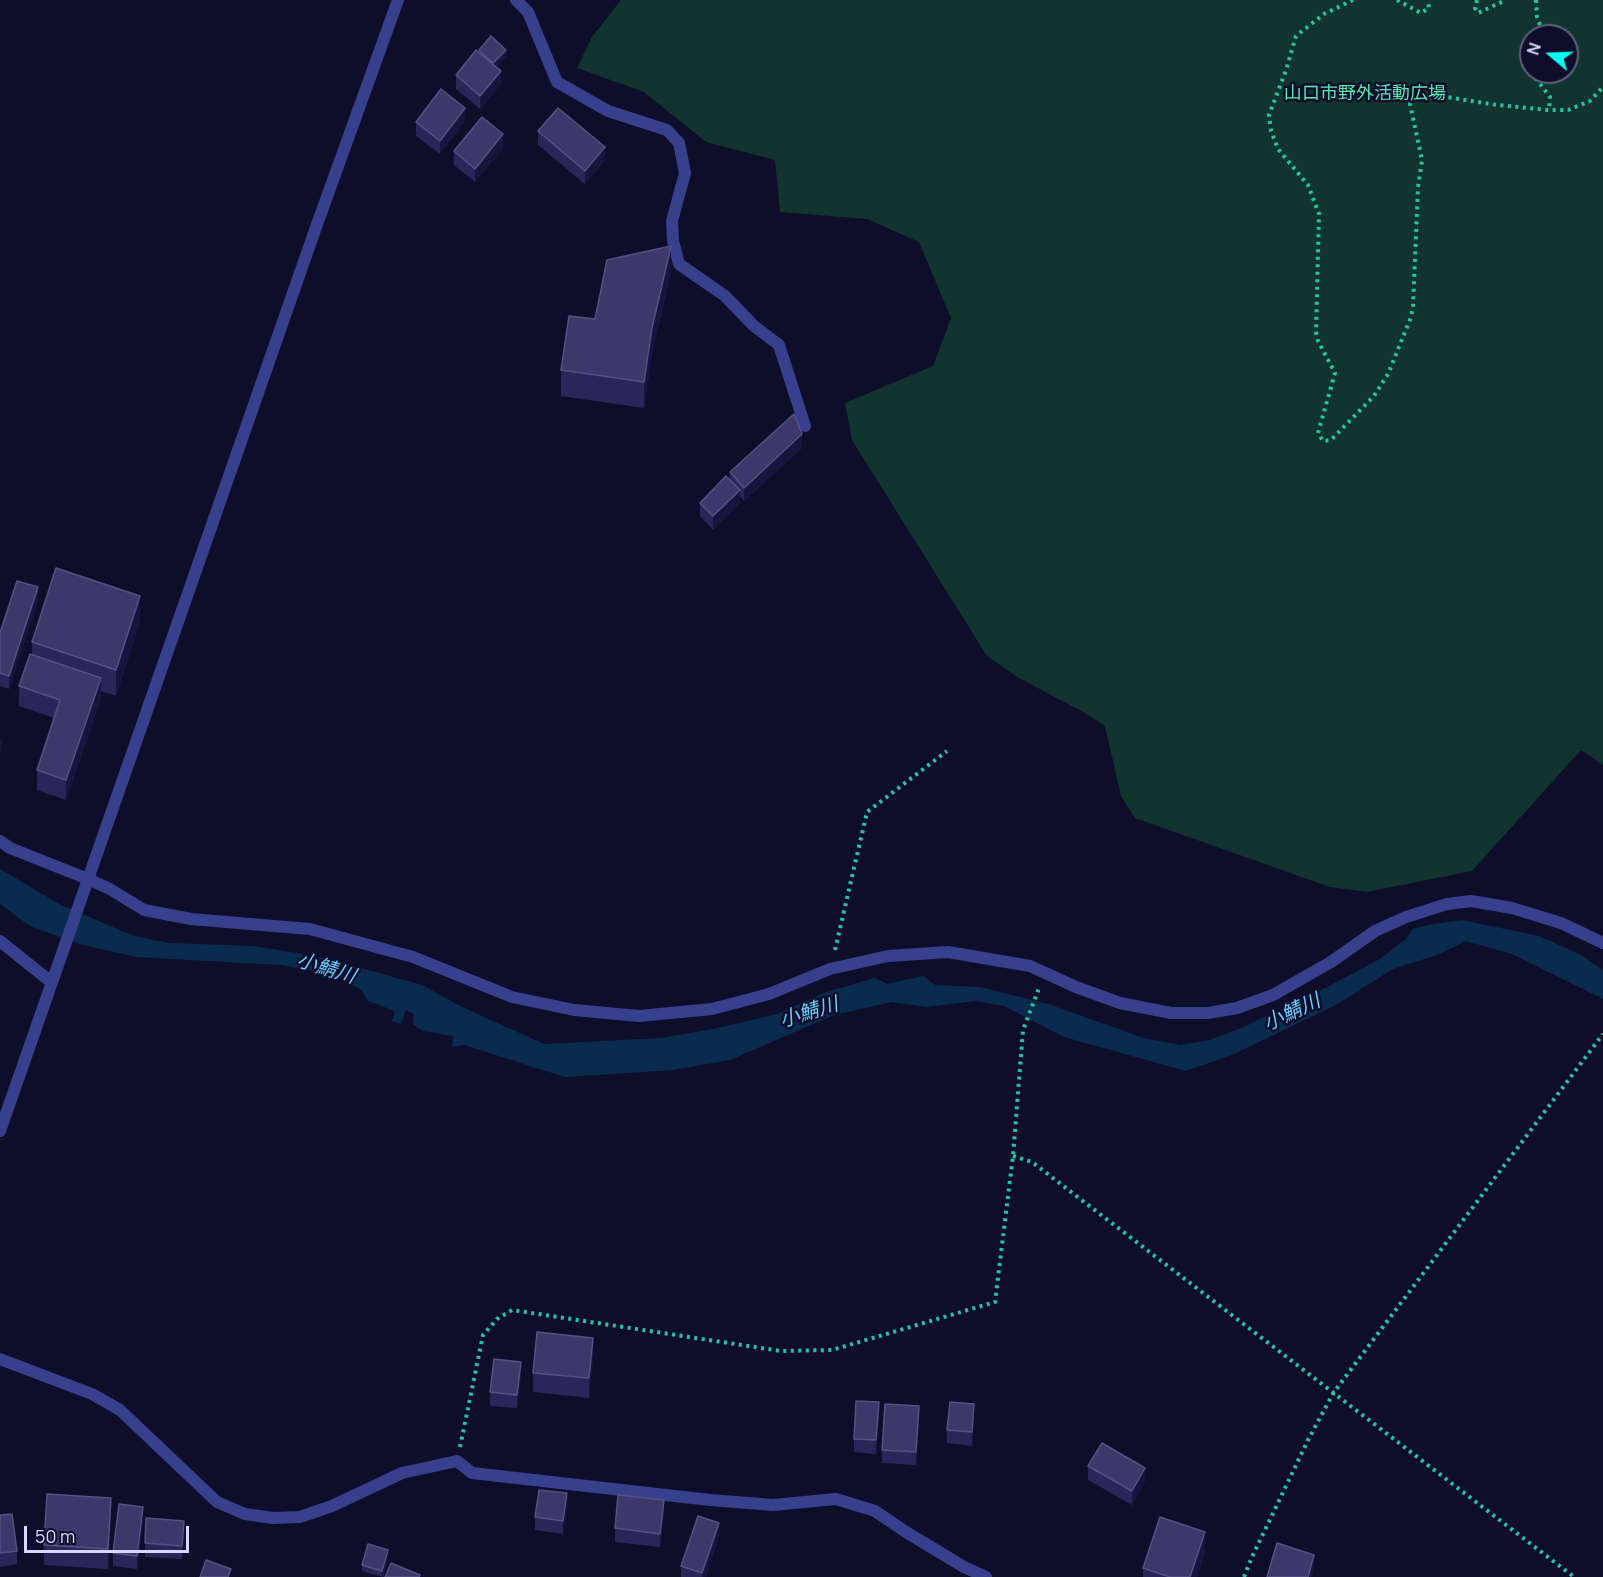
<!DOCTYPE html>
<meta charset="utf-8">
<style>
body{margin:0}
#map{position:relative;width:1603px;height:1577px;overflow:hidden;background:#0f0e2a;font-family:Manrope,sans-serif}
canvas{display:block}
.north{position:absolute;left:1519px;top:24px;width:60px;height:60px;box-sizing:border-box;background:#0f0e2a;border:2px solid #5f5f7f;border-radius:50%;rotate:289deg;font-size:16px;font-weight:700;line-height:24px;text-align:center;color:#d7d8ff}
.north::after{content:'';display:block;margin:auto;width:21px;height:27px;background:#03fff3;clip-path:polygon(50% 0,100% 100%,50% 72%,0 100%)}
.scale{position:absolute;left:24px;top:1526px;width:165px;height:27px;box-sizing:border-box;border:3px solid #d7d8ff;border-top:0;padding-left:8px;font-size:18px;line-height:21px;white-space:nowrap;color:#d7d8ff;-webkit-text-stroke:4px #0f0e2a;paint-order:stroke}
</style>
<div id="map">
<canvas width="1603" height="1577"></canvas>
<div class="north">N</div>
<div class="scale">50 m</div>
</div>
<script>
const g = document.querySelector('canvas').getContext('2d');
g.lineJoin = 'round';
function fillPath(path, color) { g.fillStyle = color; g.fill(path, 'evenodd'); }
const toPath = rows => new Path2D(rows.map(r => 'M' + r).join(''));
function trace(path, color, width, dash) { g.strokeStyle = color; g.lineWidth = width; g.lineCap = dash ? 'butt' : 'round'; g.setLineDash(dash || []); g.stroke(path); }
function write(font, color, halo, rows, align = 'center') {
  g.font = font + ' Manrope,"Noto Sans JP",sans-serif'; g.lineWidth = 5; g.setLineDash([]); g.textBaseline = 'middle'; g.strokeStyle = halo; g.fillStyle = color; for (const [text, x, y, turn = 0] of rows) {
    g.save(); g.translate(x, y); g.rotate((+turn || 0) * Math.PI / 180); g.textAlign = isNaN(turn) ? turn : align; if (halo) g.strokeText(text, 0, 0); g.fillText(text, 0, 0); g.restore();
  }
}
fillPath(toPath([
 [621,0,1603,0,1603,765,1581,750,1472,871,1367,892,1330,887,1135,818,1121,796,1105,726,1085,713,1019,678,987,656,852,440,845,403,933,366,951,318,919,242,867,219,780,212,775,160,706,142,644,92,577,68,592,37],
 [1531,36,1567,36,1567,72,1531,72]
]), '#11342e');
fillPath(toPath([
 [0,869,61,905,134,936,169,943,254,946,309,955,368,970,422,985,460,1006,544,1044,662,1038,713,1029,777,1014,824,993,874,978,888,984,923,976,935,985,980,987,1048,1004,1144,1038,1180,1045,1210,1040,1244,1027,1333,984,1380,959,1406,939,1413,929,1434,924,1462,920,1539,936,1581,955,1603,970,1603,999,1512,954,1466,941,1437,955,1393,969,1334,1006,1234,1054,1186,1071,1064,1037,1004,1006,976,1001,926,1007,892,1002,834,1015,730,1060,673,1070,565,1077,464,1045,452,1047,453,1036,423,1031,413,1024,414,1014,406,1010,401,1024,392,1021,395,1011,368,1001,361,990,330,973,281,965,136,957,80,944,30,926,0,904]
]), '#092c4e');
trace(toPath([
 [1353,0,1324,14,1296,36,1286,70,1269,115,1271,131,1278,149,1308,185,1319,214,1316,332,1318,341,1335,373,1318,433,1323,441,1331,440,1374,396,1388,374,1411,317,1413,306,1418,187,1422,160,1410,104,1415,96,1440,96,1497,105,1549,110,1568,110,1590,101,1603,87],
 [1397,0,1421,13,1429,8,1428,0],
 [1477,0,1475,8,1478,13,1506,0],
 [1536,0,1537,17,1544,36],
 [1531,55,1523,58,1531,72],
 [1531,72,1550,97,1549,110],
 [835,950,867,812,947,751],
 [1013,1156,1032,1162,1574,1577],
 [460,1447,483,1335,497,1319,512,1310,781,1351,832,1350,995,1302,1013,1156,1023,1030,1039,988],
 [1244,1577,1252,1557,1309,1438,1334,1392,1603,1034]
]), '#27c3a3', 4, [3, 4.5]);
trace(toPath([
 [88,879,110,889,144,910,191,919,310,929,413,957,512,997,574,1010,639,1016,712,1009,769,994,830,969,888,956,948,952,1030,966,1076,987,1120,1003,1171,1013,1208,1013,1237,1008,1273,995,1331,962,1375,931,1406,917,1447,904,1471,901,1512,908,1561,923,1603,943]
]), '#36408c', 12);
trace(toPath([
 [516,0,528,12,557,82,608,111,667,130,679,143,685,173,672,221,673,241,679,264,725,296,754,326,779,345,805,426],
 [0,841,10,848,88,879],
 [0,941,51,982],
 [0,1131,315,230,398,0],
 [0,1359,92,1394,120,1410,217,1502,245,1514,273,1518,300,1517,332,1506,402,1473,457,1461,472,1473,710,1500,773,1505,836,1499,875,1511,906,1532,964,1567,986,1577]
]), '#36408c', 12);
fillPath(toPath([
 [479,50,506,56,496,67,501,84,480,109,456,89,456,75,479,52],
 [465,121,440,154,416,136,416,122],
 [538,131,605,160,585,184,538,145],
 [503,148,475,182,454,165,454,151],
 [671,272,652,354,644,408,561,396,561,370,595,319],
 [802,448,744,501,740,496,740,503,713,530,700,516,700,503,730,480,730,472],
 [38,601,9,689,0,686,0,633],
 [140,622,116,696,101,691,101,698,66,800,37,790,37,770,54,718,19,706,19,686,32,654,32,642],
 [593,1358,589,1398,533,1392,533,1373],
 [521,1375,517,1408,490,1406,490,1392],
 [879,1415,876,1454,854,1452,854,1439],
 [974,1418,972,1446,947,1443,947,1430],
 [919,1419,916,1465,882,1463,882,1450],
 [1088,1466,1145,1481,1132,1505,1088,1480],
 [567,1507,563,1534,535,1530,535,1517],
 [664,1514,660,1547,615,1542,615,1528],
 [0,1515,17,1551,17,1564,0,1567],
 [111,1518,108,1569,44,1565,44,1545],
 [143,1520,137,1569,113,1566,113,1553],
 [184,1534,182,1559,145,1557,145,1543],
 [719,1537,706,1577,681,1577,681,1566],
 [1205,1552,1197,1577,1143,1577,1143,1568],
 [388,1557,383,1577,362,1571,362,1565]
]), '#292659');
fillPath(toPath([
 [506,50,506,56,493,70,493,63],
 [501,71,501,84,480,109,480,96],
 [465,108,465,121,440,154,440,141],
 [503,134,503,148,475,182,475,169],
 [605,147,605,160,585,184,585,171],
 [671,246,671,272,652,354,644,408,644,382,652,328],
 [802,434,802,448,744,501,744,488],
 [740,490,740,503,713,530,713,516],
 [38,587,38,601,9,689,9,676],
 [140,596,140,622,116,696,116,670],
 [101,678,101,698,66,800,66,780],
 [2,738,2,751,0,753,0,739],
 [593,1338,593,1358,589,1398,589,1378],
 [521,1362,521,1375,517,1408,517,1395],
 [879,1402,879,1415,876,1454,876,1440],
 [974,1404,974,1418,972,1446,972,1432],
 [919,1406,919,1419,916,1465,916,1452],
 [1145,1468,1145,1481,1132,1505,1132,1491],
 [567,1493,567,1507,563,1534,563,1521],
 [111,1498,111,1518,108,1569,108,1549],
 [664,1500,664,1514,660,1547,660,1534],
 [143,1507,143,1520,137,1569,137,1556],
 [184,1521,184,1534,182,1559,182,1546],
 [719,1523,719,1537,706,1577,702,1577,702,1573],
 [1205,1532,1205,1552,1197,1577,1190,1577],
 [388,1550,388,1557,382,1577,382,1571],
 [1314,1555,1314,1568,1312,1577,1308,1577]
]), '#17153e');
const building = toPath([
 [491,36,506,50,493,63,479,50,491,36],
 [476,50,501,71,480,96,456,75,476,50],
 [441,89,465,108,440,141,416,122,441,89],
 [558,108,605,147,585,171,538,131,558,108],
 [482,117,503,134,475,169,454,151,482,117],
 [671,246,652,328,644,382,561,370,569,316,595,319,607,260,671,246],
 [794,414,802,434,744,488,730,472,794,414],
 [726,476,740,490,713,516,700,503,726,476],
 [56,568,140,596,116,670,32,642,56,568],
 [17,581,38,587,9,676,0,673,0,633,17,581],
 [30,654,101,678,66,780,37,770,60,700,19,686,30,654],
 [537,1332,593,1338,589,1378,533,1373,537,1332],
 [494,1359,521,1362,517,1395,490,1392,494,1359],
 [856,1401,879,1402,876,1440,854,1439,856,1401],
 [950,1402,974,1404,972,1432,947,1430,950,1402],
 [885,1404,919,1406,916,1452,882,1450,885,1404],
 [1102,1443,1145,1468,1132,1491,1088,1466,1102,1443],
 [539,1490,567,1493,563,1521,535,1517,539,1490],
 [47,1494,111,1498,108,1549,44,1545,47,1494],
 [618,1495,664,1500,660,1534,615,1528,618,1495],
 [119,1504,143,1507,137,1556,113,1553,119,1504],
 [12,1514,17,1551,0,1553,0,1515,12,1514],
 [698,1516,719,1523,702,1573,681,1566,698,1516],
 [1160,1517,1205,1532,1190,1577,1170,1577,1143,1568,1160,1517],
 [146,1518,184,1521,182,1546,145,1543,146,1518],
 [1277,1543,1314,1555,1308,1577,1267,1577,1277,1543],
 [368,1544,388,1550,382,1571,362,1565,368,1544],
 [206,1560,231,1569,228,1577,200,1577,206,1560],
 [391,1563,420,1575,419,1577,385,1577,391,1563]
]);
fillPath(building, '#3c396a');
trace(building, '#545282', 1.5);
write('18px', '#5ae8b0', '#0f0e2a', [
 ["山口市野外活動広場",1365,94]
]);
write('italic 20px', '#65ceff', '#0f0e2a', [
 ["小鯖川",326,969,17],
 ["小鯖川",809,1013,-17],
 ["小鯖川",1292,1013,-25]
]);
</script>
